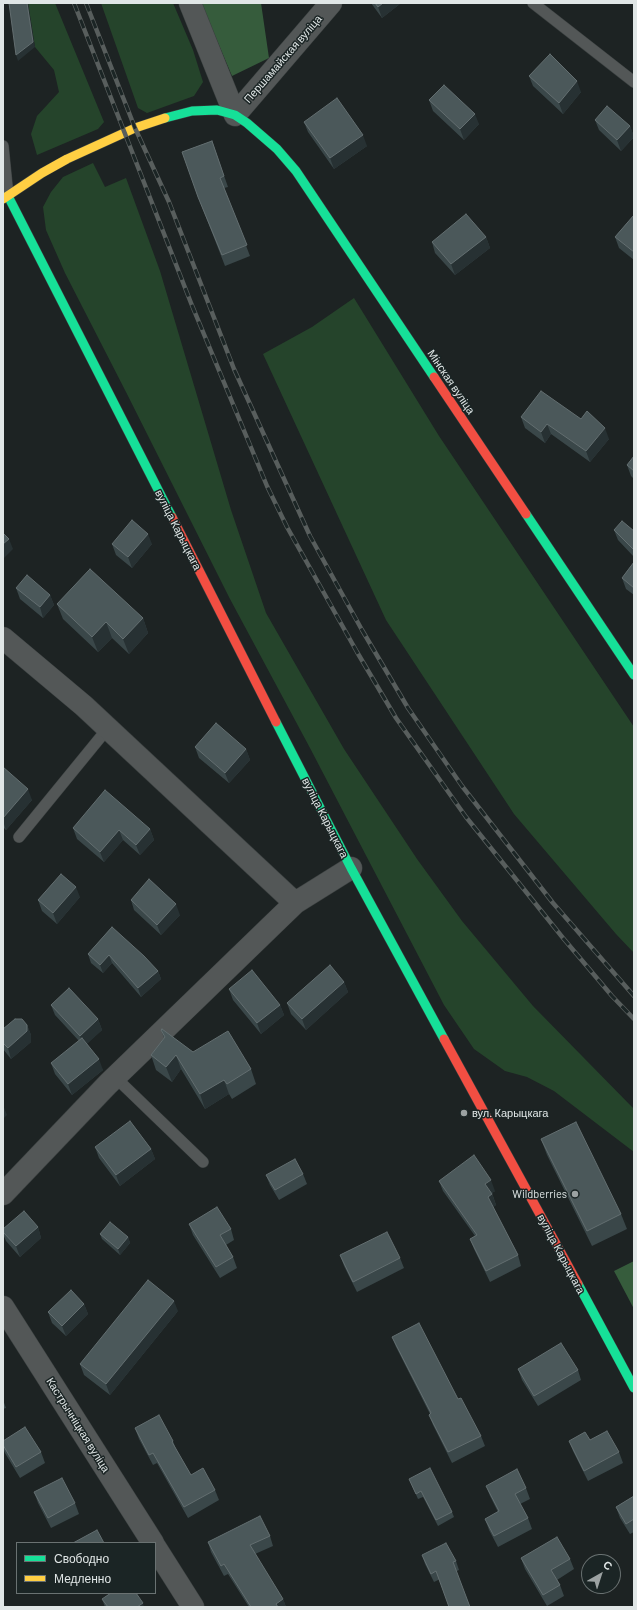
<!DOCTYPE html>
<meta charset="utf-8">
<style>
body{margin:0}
#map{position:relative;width:637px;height:1610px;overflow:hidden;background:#1d2323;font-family:Barlow,sans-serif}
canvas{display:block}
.frame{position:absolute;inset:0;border:4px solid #e0e6e6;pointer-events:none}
.legend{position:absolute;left:16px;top:1542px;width:140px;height:52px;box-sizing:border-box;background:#1b2525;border:1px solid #6a7272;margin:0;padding:5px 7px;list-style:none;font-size:12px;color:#e0e6e6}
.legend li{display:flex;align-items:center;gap:8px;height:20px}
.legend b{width:20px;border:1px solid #6a7272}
.north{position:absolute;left:581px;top:1554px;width:40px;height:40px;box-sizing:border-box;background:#1b2525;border:1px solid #6a7272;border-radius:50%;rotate:39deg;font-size:11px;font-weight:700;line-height:16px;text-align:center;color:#e0e6e6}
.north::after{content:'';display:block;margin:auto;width:14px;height:18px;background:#9ca2a2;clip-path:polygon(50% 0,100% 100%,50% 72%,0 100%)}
</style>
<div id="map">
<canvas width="637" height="1610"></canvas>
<div class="frame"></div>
<ul class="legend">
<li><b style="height:5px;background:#16e098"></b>Свободно</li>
<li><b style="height:5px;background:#ffcf43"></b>Медленно</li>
</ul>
<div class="north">С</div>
</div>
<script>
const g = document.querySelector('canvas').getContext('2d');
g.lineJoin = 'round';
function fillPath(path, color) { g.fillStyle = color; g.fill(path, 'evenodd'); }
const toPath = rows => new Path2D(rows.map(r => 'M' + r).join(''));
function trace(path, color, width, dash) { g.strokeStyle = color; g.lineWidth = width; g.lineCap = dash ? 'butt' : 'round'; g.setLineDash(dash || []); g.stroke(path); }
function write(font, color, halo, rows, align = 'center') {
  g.font = font + ' Barlow,sans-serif'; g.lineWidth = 3; g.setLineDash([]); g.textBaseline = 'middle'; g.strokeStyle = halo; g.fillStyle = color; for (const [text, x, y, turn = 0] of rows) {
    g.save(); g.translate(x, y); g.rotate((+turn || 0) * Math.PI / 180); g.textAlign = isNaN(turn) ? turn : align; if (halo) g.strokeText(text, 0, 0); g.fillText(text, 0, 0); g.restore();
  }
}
fillPath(toPath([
 [28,3,55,3,104,122,98,129,37,155,31,134,37,116,59,92,54,70,35,47],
 [101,3,173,3,193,50,203,82,194,96,147,113,138,108],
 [93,163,105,187,126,178,160,271,231,510,266,613,344,749,417,859,462,921,533,1006,634,1109,634,1152,554,1091,527,1077,505,1071,474,1049,444,1005,310,748,230,599,126,392,65,273,46,230,43,207,51,192,63,177],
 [354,298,439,436,634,727,634,953,616,934,514,814,386,620,263,354,312,327]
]), '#25442b');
fillPath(toPath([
 [201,3,261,3,269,58,232,76],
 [634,1261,634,1309,614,1271]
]), '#365c3c');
const lane = toPath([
 [533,3,634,82],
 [3,146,8,196],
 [19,837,108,728],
 [115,1077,203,1162]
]);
const street = toPath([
 [190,3,235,115,331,3],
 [3,638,84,706,295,903,351,868],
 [3,1194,108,1084,295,903],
 [3,1307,153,1543],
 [155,1547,193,1607]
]);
const fast = toPath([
 [165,118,192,111,217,110,235,115,247,123,277,149,296,171,434,377],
 [8,196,172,517],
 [526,514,634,675],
 [276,722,351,868,444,1039],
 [578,1284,634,1388]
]);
const slow = toPath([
 [3,199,42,173,67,159,135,128,165,118]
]);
const jam = toPath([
 [434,377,526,514],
 [172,517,276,722],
 [444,1039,578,1284]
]);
trace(lane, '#3b4040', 12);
trace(street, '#3b4040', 23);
trace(fast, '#3b4040', 10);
trace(slow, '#3b4040', 10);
trace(jam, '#3b4040', 10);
trace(lane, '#535757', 11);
trace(street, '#535757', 22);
trace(fast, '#16e098', 9);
trace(slow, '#ffcf43', 9);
trace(jam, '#f24e42', 9);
const rail = toPath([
 [74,3,191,303,267,486,287,527,357,652,396,718,466,817,563,938,612,996,634,1019],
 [86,3,135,128,169,202,234,369,310,536,362,630,408,708,462,786,553,903,634,996]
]);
trace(rail, '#585e5d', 4.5);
trace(rail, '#1b2525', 3, [9]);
fillPath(toPath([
 [371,3,401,3,382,18],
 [529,76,581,92,563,114,533,86],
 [429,100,479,124,464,140,433,111],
 [595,120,630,126,634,137,621,151,599,130],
 [304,122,367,146,334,169,308,132],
 [212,141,228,187,224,188,250,256,225,266,202,207,182,152],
 [634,215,634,260,619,248,615,237],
 [486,237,490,248,455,275,435,253,432,242],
 [521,417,609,439,590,462,551,434,545,443,525,428],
 [634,456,634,479,631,476,627,465],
 [614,530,634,531,634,557,618,540],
 [112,544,152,544,132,568,116,555],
 [634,562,634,595,626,589,622,578],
 [16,588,50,595,54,605,43,618,20,599],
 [57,604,143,618,148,633,129,654,112,638,98,652,63,619],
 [195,747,246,749,250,760,229,783,199,758],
 [3,767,32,800,6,830,3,827],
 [73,828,150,829,154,840,140,855,123,840,104,862,77,839],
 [80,897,57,924,42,911,38,900],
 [131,900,180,915,161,935,134,910],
 [112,927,158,971,161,979,141,997,112,963,103,973,91,963,88,954],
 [344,982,348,992,306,1030,291,1014,287,1003],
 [229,989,280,1005,284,1015,261,1034,233,1000],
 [51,1005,98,1019,102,1030,86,1044,103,1070,72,1095,55,1074,51,1063,79,1041,55,1015],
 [27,1025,31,1035,31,1042,11,1059,3,1049,3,1029],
 [161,1030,193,1052,251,1069,256,1084,232,1099,229,1094,205,1109,181,1069,172,1082,156,1070,151,1055,164,1038],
 [541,1139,621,1214,627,1229,592,1246,547,1155],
 [95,1147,151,1149,155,1159,120,1186,99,1158],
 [303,1174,307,1184,279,1200,270,1185,266,1175],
 [439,1181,495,1191,492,1193,496,1205,493,1207,518,1255,521,1266,490,1282,474,1249,470,1239,475,1236,443,1191],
 [189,1224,231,1229,234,1240,226,1245,233,1257,237,1268,220,1278,193,1235],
 [38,1227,41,1238,20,1257,6,1241,3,1234,3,1229],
 [100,1234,128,1237,130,1243,120,1255,102,1239],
 [340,1255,400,1258,404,1268,357,1292,344,1266],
 [84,1304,88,1314,66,1336,52,1323,48,1312],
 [178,1311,110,1395,84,1375,80,1364],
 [392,1337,458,1399,481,1436,485,1446,452,1463,433,1425,429,1415,430,1414,396,1347],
 [518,1369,578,1370,581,1380,538,1406,522,1380],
 [3,1400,6,1408,3,1409],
 [135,1428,173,1441,176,1449,191,1475,215,1490,219,1500,188,1518,157,1463,153,1465,139,1439],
 [3,1441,41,1452,45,1463,20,1478,5,1453,3,1448],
 [569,1441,619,1452,623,1463,588,1481,573,1451],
 [409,1479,452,1512,454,1517,438,1526,423,1497,418,1499],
 [486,1486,526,1488,530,1499,520,1504,528,1518,532,1529,498,1547,489,1530,485,1519,498,1512,490,1496],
 [34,1492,75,1503,79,1514,51,1528,38,1503],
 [634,1496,634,1532,630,1534,620,1518,616,1507],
 [270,1536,273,1546,255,1554,283,1599,286,1607,249,1607,228,1574,224,1576,211,1552,208,1542],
 [422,1555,456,1561,459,1570,434,1582,425,1564],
 [521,1558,570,1559,574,1569,557,1580,560,1585,564,1596,547,1606,525,1569],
 [102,1599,144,1607,105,1607]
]), '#3a4749');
fillPath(toPath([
 [27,3,28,3,35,47,18,61,16,55],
 [383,3,401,3,382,18,378,7],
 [577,81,581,92,563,114,559,103],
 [475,114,479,124,464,140,460,129],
 [630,126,634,137,621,151,617,140],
 [363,135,367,146,334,169,330,158],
 [486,237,490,248,455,275,451,264],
 [547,424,551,434,545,443,541,432],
 [605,428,609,439,590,462,586,451],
 [148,534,152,544,132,568,128,557],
 [9,539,13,549,3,559,3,544],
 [50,595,54,605,43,618,40,607],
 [143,618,148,633,129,654,123,639],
 [106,622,112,638,98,652,92,637],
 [246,749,250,760,229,783,225,773],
 [28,789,32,800,6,830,3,821,3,818],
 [150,829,154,840,140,855,136,845],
 [119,830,123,840,104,862,100,852],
 [76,887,80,897,57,924,53,913],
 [176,904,180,915,161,935,157,925],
 [109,955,112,963,103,973,100,965],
 [158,971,161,979,141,997,138,988],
 [344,982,348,992,306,1030,302,1019],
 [280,1005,284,1015,261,1034,257,1023],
 [98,1019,102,1030,84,1047,80,1036],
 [27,1025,31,1035,31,1042,11,1059,8,1048],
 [176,1055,181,1069,172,1082,166,1067],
 [99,1059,103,1070,72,1095,68,1084],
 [224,1080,229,1094,205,1109,200,1094],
 [3,1105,7,1115,3,1119],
 [151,1149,155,1159,120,1186,116,1175],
 [491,1180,495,1191,489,1195,485,1184],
 [492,1194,496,1205,492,1208,488,1197],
 [38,1227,41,1238,20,1257,16,1246],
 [128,1237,130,1243,120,1255,118,1249],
 [174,1301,178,1311,110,1395,106,1384],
 [84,1304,88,1314,66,1336,62,1326],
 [283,1599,286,1607,277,1607,276,1604],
 [143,1603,144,1607,137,1607]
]), '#273133');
const building = toPath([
 [9,3,27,3,33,42,16,55,9,3],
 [375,3,383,3,378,7,375,3],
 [550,54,577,81,559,103,529,76,550,54],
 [444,85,475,114,460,129,429,100,444,85],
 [337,98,363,135,330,158,304,122,337,98],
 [607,106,630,126,617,140,595,120,607,106],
 [212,141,224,176,220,178,247,245,222,255,198,197,182,152,212,141],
 [466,214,486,237,451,264,432,242,466,214],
 [634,215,634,252,615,237,634,215],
 [541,391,581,419,587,411,605,428,586,451,547,424,541,432,521,417,541,391],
 [634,456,634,471,627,465,634,456],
 [132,520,148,534,128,557,112,544,132,520],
 [622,521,634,531,634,550,614,530,622,521],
 [3,533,9,539,3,544,3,533],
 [634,562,634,588,622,578,634,562],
 [90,569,143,618,123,639,106,622,92,637,57,604,90,569],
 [27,575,50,595,40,607,16,588,27,575],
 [216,723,246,749,225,773,195,747,216,723],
 [3,767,28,789,3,818,3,767],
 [105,790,150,829,136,845,119,830,100,852,73,828,105,790],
 [61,874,76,887,53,913,38,900,61,874],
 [149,879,176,904,157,925,131,900,149,879],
 [112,927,144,956,158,971,138,988,109,955,100,965,88,954,112,927],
 [330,965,344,982,302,1019,287,1003,330,965],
 [252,970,280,1005,257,1023,229,989,252,970],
 [69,988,98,1019,80,1036,51,1005,69,988],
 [15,1019,22,1019,27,1025,27,1031,8,1048,3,1043,3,1029,15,1019],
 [162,1029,193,1052,228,1031,251,1069,227,1084,224,1080,200,1094,176,1055,166,1067,151,1055,165,1037,161,1030,162,1029],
 [82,1038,99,1059,68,1084,51,1063,82,1038],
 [130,1121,151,1149,116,1175,95,1147,130,1121],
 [576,1122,621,1214,587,1231,541,1139,576,1122],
 [474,1155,491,1180,485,1184,492,1194,488,1197,518,1255,486,1271,470,1239,477,1235,439,1181,474,1155],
 [295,1159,303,1174,275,1190,266,1175,295,1159],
 [217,1207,231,1229,220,1235,233,1257,216,1267,189,1224,217,1207],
 [24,1211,38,1227,16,1246,3,1232,3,1229,24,1211],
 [110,1222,128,1237,118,1249,100,1234,110,1222],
 [387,1232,400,1258,353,1282,340,1255,387,1232],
 [148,1280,174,1301,106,1384,80,1364,148,1280],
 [71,1290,84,1304,62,1326,48,1312,71,1290],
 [419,1323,458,1399,461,1398,481,1436,448,1452,429,1415,431,1413,392,1337,419,1323],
 [561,1343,578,1370,534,1396,518,1369,561,1343],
 [159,1415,173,1441,172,1442,191,1475,203,1468,215,1490,184,1507,153,1453,149,1455,135,1428,159,1415],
 [25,1427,41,1452,16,1467,3,1445,3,1441,25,1427],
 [607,1431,619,1452,584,1471,569,1441,585,1432,590,1440,607,1431],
 [430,1468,452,1512,436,1520,421,1491,416,1494,409,1479,430,1468],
 [517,1469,526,1488,515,1494,528,1518,494,1536,485,1519,499,1511,486,1486,517,1469],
 [62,1478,75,1503,48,1518,34,1492,62,1478],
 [634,1496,634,1519,626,1524,616,1507,634,1496],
 [260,1516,270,1536,250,1545,283,1599,276,1604,278,1607,251,1607,224,1564,221,1566,208,1542,260,1516],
 [97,1530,104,1543,73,1543,97,1530],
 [557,1537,570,1559,551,1570,560,1585,543,1595,521,1558,557,1537],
 [446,1543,456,1561,453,1562,470,1607,449,1607,436,1571,431,1574,422,1555,446,1543],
 [111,1593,136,1593,143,1603,137,1607,108,1607,102,1599,111,1593]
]);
fillPath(building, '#4b585a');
trace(building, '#636e70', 1);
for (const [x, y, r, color] of [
 [464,1113,4,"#9ca2a2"],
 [575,1194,4,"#9ca2a2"]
]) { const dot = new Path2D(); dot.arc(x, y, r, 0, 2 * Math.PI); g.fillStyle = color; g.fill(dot); trace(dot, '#1b2525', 1.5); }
write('11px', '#e0e6e6', '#1b2525', [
 ["Першамайская вуліца",283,59,-49],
 ["Мінская вуліца",451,382,56],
 ["вуліца Карыцкага",178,530,63],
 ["вуліца Карыцкага",325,818,63],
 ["вуліца Карыцкага",561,1254,62],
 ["Кастрычніцкая вуліца",78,1425,58]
]);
write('11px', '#e0e6e6', '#1b2525', [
 ["вул. Карыцкага",472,1113],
 ["Wildberries",567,1194,"right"]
], 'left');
</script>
